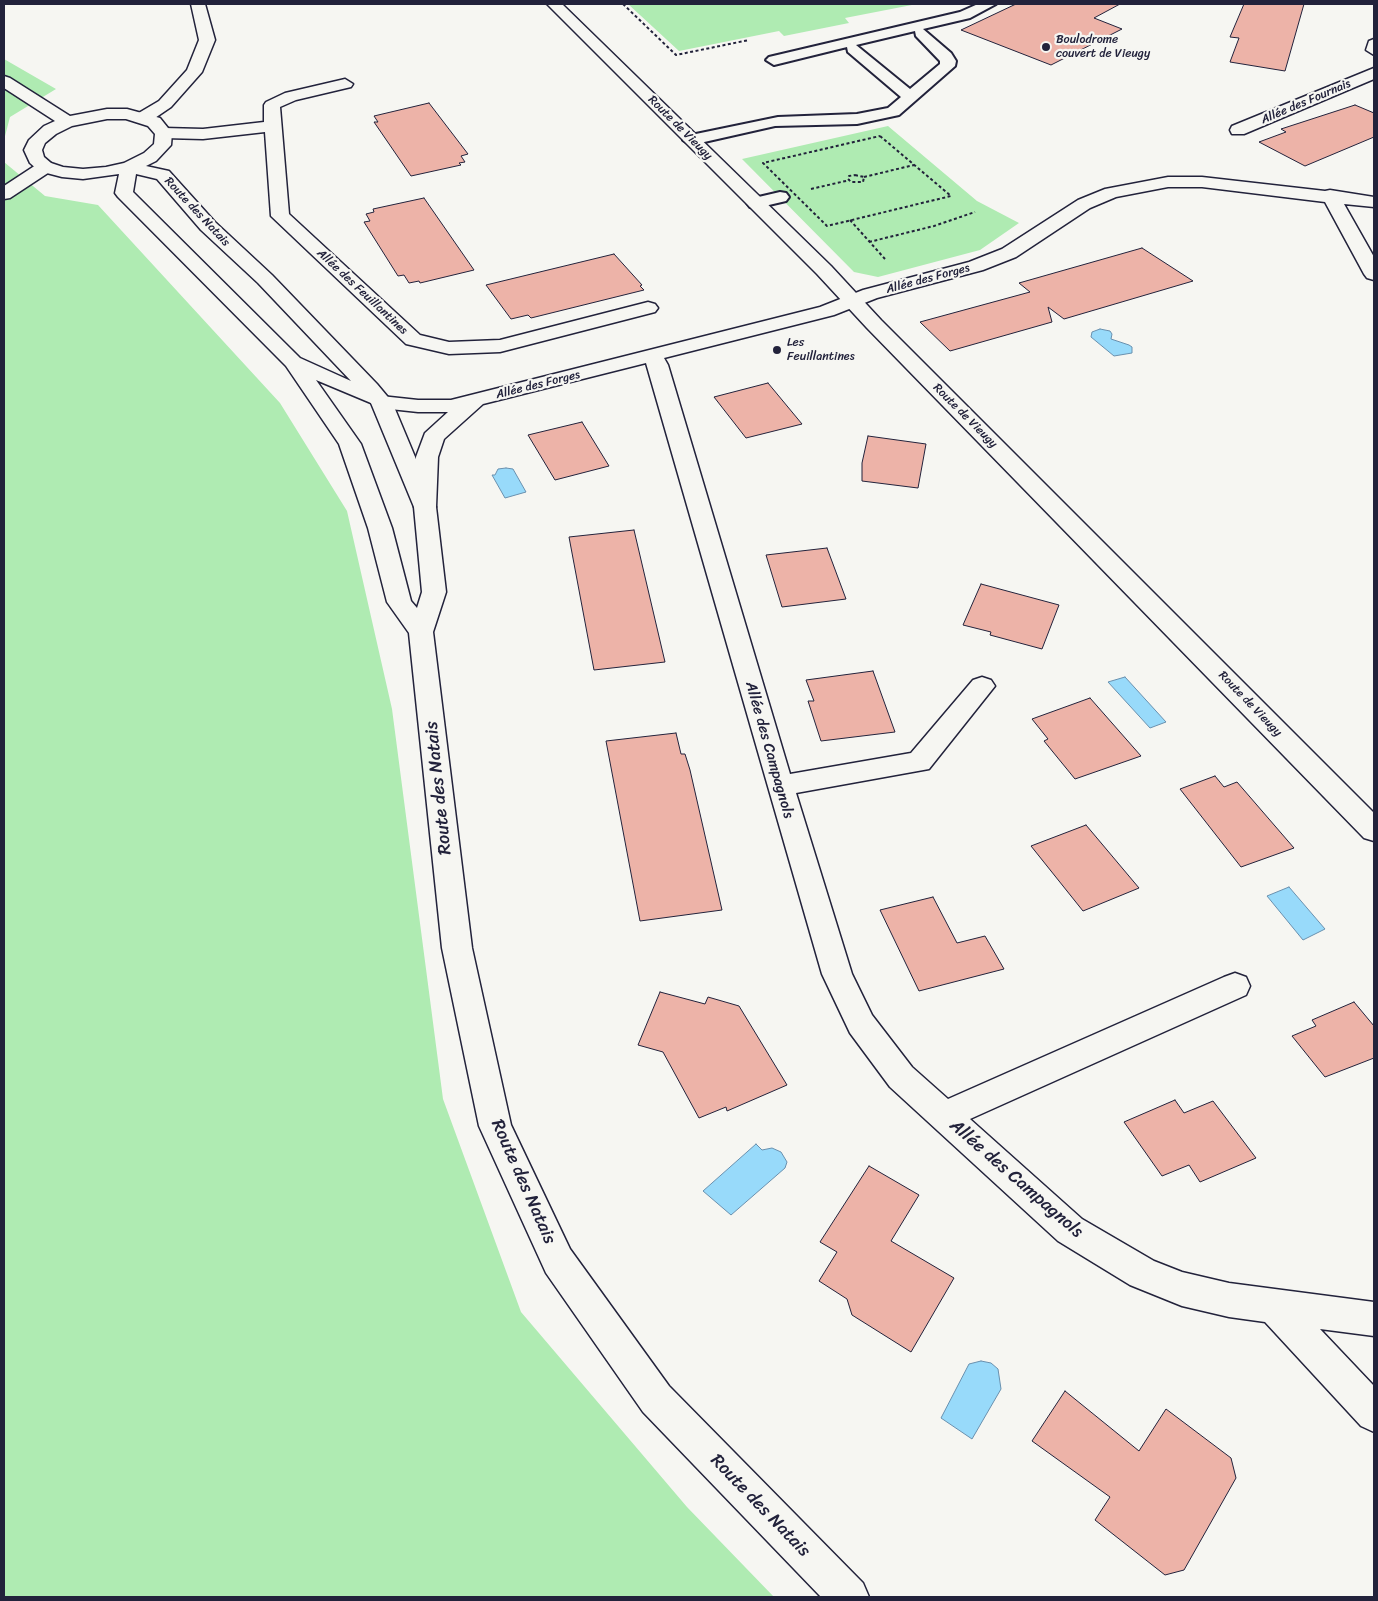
<!DOCTYPE html>
<meta charset="utf-8">
<style>
body{margin:0}
#map{position:relative;width:1378px;height:1601px;overflow:hidden;background:#f6f6f2;font-family:Sriracha,sans-serif}
canvas{display:block}
.frame{position:absolute;inset:0;border:5px solid #22223b;pointer-events:none}
</style>
<div id="map">
<canvas width="1378" height="1601"></canvas>
<div class="frame"></div>
</div>
<script>
const g = document.querySelector('canvas').getContext('2d');
g.lineJoin = 'round';
function fillPath(path, color) { g.fillStyle = color; g.fill(path, 'evenodd'); }
const toPath = rows => new Path2D(rows.map(r => 'M' + r).join(''));
function trace(path, color, width, dash) { g.strokeStyle = color; g.lineWidth = width; g.lineCap = dash ? 'butt' : 'round'; g.setLineDash(dash || []); g.stroke(path); }
function write(font, color, halo, rows, align = 'center') {
  g.font = font + ' Sriracha,sans-serif'; g.lineWidth = 4.5; g.setLineDash([]); g.textBaseline = 'middle'; g.strokeStyle = halo; g.fillStyle = color; for (const [text, x, y, turn = 0] of rows) {
    g.save(); g.translate(x, y); g.rotate((+turn || 0) * Math.PI / 180); g.textAlign = isNaN(turn) ? turn : align; if (halo) g.strokeText(text, 0, 0); g.fillText(text, 0, 0); g.restore();
  }
}
fillPath(toPath([
 [628,4,917,4,845,18,849,23,784,36,779,31,679,51],
 [4,59,56,89,10,117,4,140],
 [888,126,977,201,1019,223,980,250,878,277,854,272,742,159],
 [4,162,45,196,98,205,280,403,347,511,392,709,443,1099,521,1312,687,1507,774,1597,4,1597]
]), '#afebb2');
const water = toPath([
 [1100,329,1110,331,1112,334,1111,339,1129,345,1132,347,1132,353,1114,356,1091,337,1092,332,1100,329],
 [506,468,513,469,526,492,505,498,492,475,495,475,498,469,506,468],
 [1125,677,1166,722,1150,728,1108,682,1125,677],
 [1289,887,1325,929,1303,940,1267,896,1289,887],
 [756,1144,762,1150,772,1148,781,1152,787,1162,785,1168,731,1215,703,1191,756,1144],
 [981,1361,991,1363,998,1369,1001,1389,972,1439,941,1418,969,1364,981,1361]
]);
fillPath(water, '#98dafa');
trace(water, '#6990ae', 1);
const building = toPath([
 [1016,4,1120,4,1094,18,1122,29,1051,65,961,30,1016,4],
 [1244,4,1304,4,1285,71,1230,62,1239,38,1230,37,1244,4],
 [429,103,468,154,461,156,465,162,459,163,461,165,411,176,374,122,378,122,374,116,429,103],
 [1355,105,1374,113,1374,137,1305,166,1259,142,1286,132,1281,129,1355,105],
 [424,198,474,270,420,283,419,281,409,283,404,275,398,276,364,222,370,221,366,214,374,212,373,209,424,198],
 [1142,248,1193,281,1064,319,1048,307,1052,322,950,351,920,322,1030,292,1019,283,1142,248],
 [614,254,642,285,640,286,644,290,531,318,528,315,511,319,486,285,614,254],
 [768,383,802,424,746,438,714,397,768,383],
 [582,422,609,466,555,480,528,435,582,422],
 [868,436,926,444,918,488,862,481,862,463,868,436],
 [634,530,665,662,594,670,569,537,634,530],
 [827,548,846,599,782,607,766,555,827,548],
 [981,584,1059,605,1042,649,990,635,991,632,963,625,981,584],
 [873,671,895,732,821,741,808,701,814,701,806,680,873,671],
 [1090,698,1141,756,1075,779,1044,741,1048,739,1032,719,1090,698],
 [676,733,681,754,685,754,690,770,722,910,640,921,606,741,676,733],
 [1215,776,1224,787,1237,782,1294,848,1241,867,1180,789,1215,776],
 [1086,825,1139,888,1083,911,1031,846,1086,825],
 [933,897,957,943,985,936,1004,969,919,991,880,910,933,897],
 [660,992,705,1004,708,997,739,1006,787,1085,727,1111,726,1107,699,1118,663,1052,638,1045,660,992],
 [1354,1002,1374,1026,1374,1058,1325,1077,1292,1036,1316,1026,1312,1020,1354,1002],
 [1175,1100,1184,1113,1213,1101,1256,1158,1200,1182,1189,1165,1162,1176,1124,1122,1175,1100],
 [869,1166,919,1195,891,1241,954,1278,911,1352,852,1315,847,1299,819,1281,837,1252,820,1242,869,1166],
 [1065,1391,1139,1451,1166,1409,1231,1458,1236,1478,1184,1570,1165,1575,1095,1520,1110,1497,1032,1441,1065,1391]
]);
fillPath(building, '#edb3a8');
trace(building, '#22223b', 1);
const service = toPath([
 [978,4,996,4,970,18,923,29,951,53,956,61,955,66,899,115,857,124,775,126,691,145,683,140,691,135,778,117,857,114,888,108,901,97,848,52,847,47,774,65,766,60,769,57,960,12,978,4],
 [915,31,916,36,940,61,940,64,910,89,856,45,915,31],
 [780,192,786,193,789,197,786,201,756,208,750,207,747,203,750,199,780,192]
]);
const minor = toPath([
 [191,4,205,4,215,40,202,72,171,107,149,122,137,122,135,118,137,114,159,101,187,70,199,40,191,4],
 [1374,39,1374,55,1366,50,1369,41,1374,39],
 [1374,68,1374,79,1244,134,1232,134,1230,130,1232,126,1374,68],
 [345,79,353,84,351,87,296,100,280,107,289,214,420,335,449,342,500,340,648,302,655,304,658,308,655,312,500,352,449,354,406,344,271,216,265,132,203,139,164,138,158,137,156,133,158,129,164,128,203,129,264,122,264,105,266,102,285,93,345,79],
 [45,162,51,163,54,167,51,171,10,198,4,199,4,186,39,163,45,162],
 [1168,177,1202,177,1325,191,1330,190,1374,197,1374,207,1344,204,1374,257,1374,280,1367,278,1364,274,1325,202,1202,187,1168,187,1116,197,1090,208,1016,257,983,270,877,298,834,315,664,358,668,365,790,774,911,753,973,680,982,677,991,680,995,686,929,769,796,793,852,974,872,1015,912,1067,948,1099,1224,977,1235,973,1246,977,1250,986,1246,995,970,1119,1082,1219,1154,1261,1182,1272,1229,1283,1374,1302,1374,1336,1320,1329,1374,1386,1374,1432,1361,1426,1265,1322,1229,1317,1182,1306,1130,1285,1058,1241,890,1087,850,1033,822,974,646,363,483,404,444,439,438,457,436,507,433,512,425,514,417,512,414,507,416,457,425,433,448,412,418,412,381,408,374,406,370,402,374,398,381,396,418,400,451,400,820,307,863,290,969,262,1002,249,1078,200,1105,189,1168,177]
]);
const tertiary = toPath([
 [547,4,562,4,831,266,881,320,1374,813,1374,841,1364,838,867,328,817,274,547,4],
 [4,76,10,78,70,116,107,109,127,109,160,118,172,133,171,145,156,161,146,166,169,171,215,222,272,275,377,384,392,402,436,507,446,592,433,632,472,948,511,1125,570,1249,669,1386,863,1583,869,1597,821,1597,643,1412,546,1273,479,1126,442,948,409,633,387,602,368,528,339,444,286,366,118,197,115,193,119,174,83,179,62,177,39,171,30,163,24,150,29,140,44,126,55,121,4,88,4,76],
 [107,119,126,119,148,126,155,134,154,144,144,153,124,163,106,167,83,169,63,167,51,163,44,157,42,150,45,143,56,134,72,126,107,119],
 [136,174,157,179,201,230,258,283,351,381,300,358,133,192,136,174],
 [316,380,371,403,414,507,422,592,417,608,411,601,392,528,361,444,316,380]
]);
trace(service, '#22223b', 4);
trace(minor, '#22223b', 3);
trace(tertiary, '#22223b', 3);
trace(toPath([
 [623,4,676,55,749,40],
 [880,136,951,196,827,226,763,163,880,136],
 [855,175,864,177,863,182,851,182,848,179,849,176,855,175],
 [864,177,914,165],
 [811,189,850,180],
 [850,220,885,259],
 [869,242,934,226,975,212]
]), '#22223b', 2, [3, 2.5]);
fillPath(service, '#f6f6f2');
fillPath(minor, '#f6f6f2');
fillPath(tertiary, '#f6f6f2');
for (const [x, y, r, color] of [
 [1046,47,5,"#22223b"],
 [777,350,5,"#22223b"]
]) { const dot = new Path2D(); dot.arc(x, y, r, 0, 2 * Math.PI); g.fillStyle = color; g.fill(dot); trace(dot, '#f6f6f2', 2); }
write('12px', '#22223b', '#f6f6f2', [
 ["Boulodrome",1056,40],
 ["couvert de Vieugy",1056,54],
 ["Les",787,343],
 ["Feuillantines",787,357]
], 'left');
write('12px', '#22223b', '#f6f6f2', [
 ["Allée des Fournais",1306,102,-23],
 ["Route de Vieugy",680,128,45],
 ["Route des Natais",197,212,47],
 ["Allée des Forges",928,279,-15],
 ["Allée des Feuillantines",362,292,43],
 ["Allée des Forges",538,385,-14],
 ["Route de Vieugy",965,416,45],
 ["Route de Vieugy",1250,704,46]
]);
write('15px', '#22223b', '#f6f6f2', [
 ["Allée des Campagnols",769,750,74]
]);
write('18px', '#22223b', '#f6f6f2', [
 ["Route des Natais",439,788,-96],
 ["Allée des Campagnols",1016,1179,41],
 ["Route des Natais",523,1182,66],
 ["Route des Natais",760,1506,46]
]);
</script>
